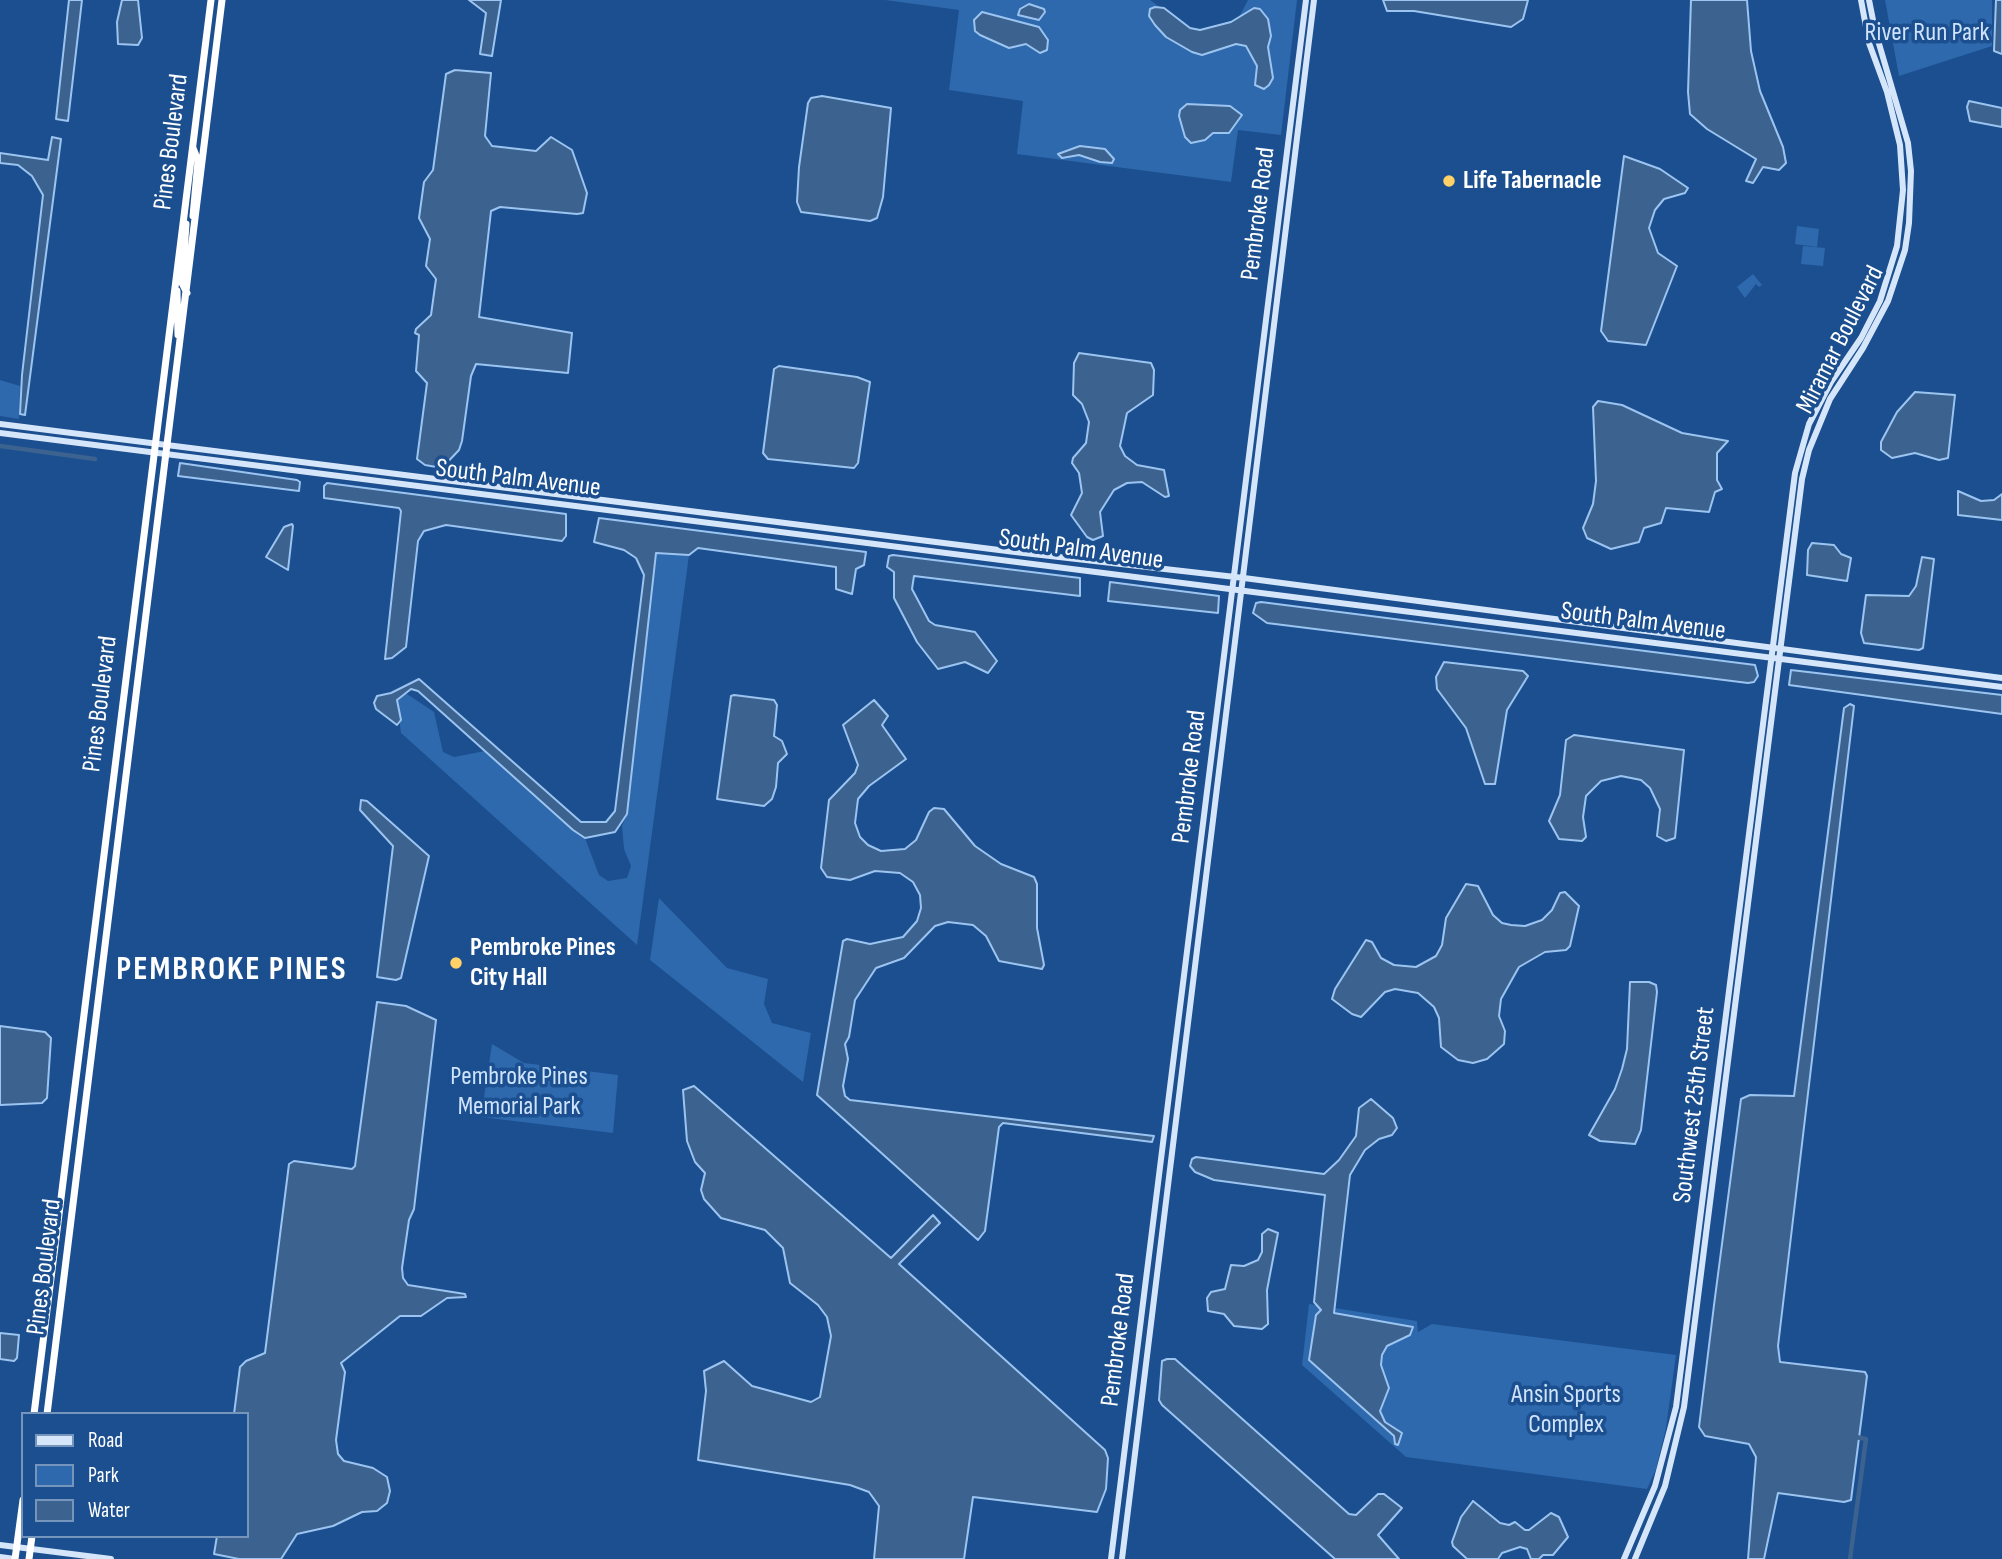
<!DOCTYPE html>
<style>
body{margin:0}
#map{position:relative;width:2002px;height:1559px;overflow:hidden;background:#1b4f8f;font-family:"Sofia Sans Condensed",sans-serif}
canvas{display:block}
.legend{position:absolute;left:21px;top:1412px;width:228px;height:126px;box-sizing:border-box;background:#1b4f8f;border:2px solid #7695bc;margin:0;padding:9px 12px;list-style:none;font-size:21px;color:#fff}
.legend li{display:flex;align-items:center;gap:14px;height:35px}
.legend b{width:35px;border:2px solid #7695bc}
</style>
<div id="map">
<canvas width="2002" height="1559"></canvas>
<ul class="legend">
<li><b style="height:9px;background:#d6e6fa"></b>Road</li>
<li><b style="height:19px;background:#2e69ad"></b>Park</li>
<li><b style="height:19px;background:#3c6290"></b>Water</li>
</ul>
</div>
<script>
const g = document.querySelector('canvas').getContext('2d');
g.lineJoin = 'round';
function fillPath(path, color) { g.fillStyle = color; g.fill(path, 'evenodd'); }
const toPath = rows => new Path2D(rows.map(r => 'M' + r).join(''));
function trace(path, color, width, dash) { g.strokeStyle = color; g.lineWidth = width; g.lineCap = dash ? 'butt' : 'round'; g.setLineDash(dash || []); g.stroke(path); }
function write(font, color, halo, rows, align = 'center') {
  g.font = font + ' "Sofia Sans Condensed",sans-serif'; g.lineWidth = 7; g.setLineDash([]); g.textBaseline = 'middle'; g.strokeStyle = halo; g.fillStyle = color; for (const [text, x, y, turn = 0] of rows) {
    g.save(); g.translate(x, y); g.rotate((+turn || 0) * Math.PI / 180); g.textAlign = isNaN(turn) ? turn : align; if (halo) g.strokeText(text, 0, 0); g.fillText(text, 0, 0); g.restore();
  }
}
fillPath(toPath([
 [885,0,1150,0,1190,28,1200,30,1238,19,1248,0,1297,0,1281,135,1238,130,1231,182,1017,154,1023,101,949,90,959,10],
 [1885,0,1992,0,1992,46,1899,76],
 [1797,226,1819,229,1817,247,1795,244],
 [1803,246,1825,248,1823,266,1801,264],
 [1753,274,1762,285,1759,287,1756,284,1745,298,1737,287],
 [0,380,20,386,19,419,0,416],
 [656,552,689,555,637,945,401,733,397,700,404,692,434,712,443,752,454,757,485,751,573,830,585,838,599,875,608,881,627,878,631,866,624,849,622,826,627,814],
 [659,898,727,968,768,979,764,1004,772,1023,811,1033,803,1082,650,960],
 [492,1044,524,1063,618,1075,613,1133,481,1117],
 [1309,1304,1417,1321,1418,1332,1432,1324,1676,1355,1666,1428,1656,1469,1647,1489,1406,1457,1302,1365]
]), '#2e69ad');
const water = toPath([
 [69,0,82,0,68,121,56,119,69,0],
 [122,0,138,0,142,38,138,45,118,44,117,22,122,0],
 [469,0,501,0,492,56,480,54,486,13,469,0],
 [1383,0,1528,0,1523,19,1511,27,1414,11,1387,11,1383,0],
 [1691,0,1747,0,1751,51,1760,91,1783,147,1786,163,1779,170,1763,167,1753,183,1746,181,1756,159,1707,129,1690,114,1688,92,1691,0],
 [1996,0,2002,0,2002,54,1994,51,1996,0],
 [1029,4,1044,9,1045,12,1039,20,1018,15,1020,9,1029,4],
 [1155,7,1164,8,1190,28,1200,30,1231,22,1254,8,1260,9,1268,19,1271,36,1268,47,1273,78,1269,85,1264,89,1255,85,1257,66,1246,46,1236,44,1202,55,1192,52,1166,37,1155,25,1149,16,1150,9,1155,7],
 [982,12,1039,27,1048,40,1047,50,1040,53,1026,44,1009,48,980,35,975,31,974,20,982,12],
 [455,70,491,73,485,136,492,146,536,151,551,137,572,150,587,193,583,213,577,214,500,207,491,211,479,317,572,333,568,373,476,364,471,376,462,441,459,450,442,468,425,465,417,459,427,383,416,371,419,335,415,333,416,329,431,315,436,279,426,266,430,239,419,218,424,182,433,170,446,74,455,70],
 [822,96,891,108,883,197,877,218,870,221,801,212,797,202,799,167,808,103,811,98,822,96],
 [1969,101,2002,108,2002,127,1970,121,1967,107,1969,101],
 [1187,104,1230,106,1242,115,1229,133,1213,133,1205,140,1191,143,1185,137,1179,116,1180,110,1187,104],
 [52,137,61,139,25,415,20,414,22,375,43,195,32,176,18,165,0,163,0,153,48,160,52,137],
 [1080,146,1105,149,1114,159,1112,163,1100,162,1079,155,1062,158,1058,154,1080,146],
 [1624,156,1660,169,1688,188,1685,193,1664,199,1655,210,1649,228,1658,253,1677,266,1646,345,1608,341,1601,331,1624,156],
 [1079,353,1151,363,1154,370,1153,395,1127,413,1120,446,1125,456,1137,465,1164,470,1169,496,1165,497,1142,482,1127,483,1114,490,1100,512,1103,536,1093,540,1087,537,1071,515,1082,493,1079,473,1072,463,1073,458,1086,443,1089,422,1082,404,1073,395,1074,363,1079,353],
 [779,366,857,377,870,382,858,463,854,468,768,459,763,453,774,369,779,366],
 [1915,392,1955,395,1948,458,1939,460,1915,453,1892,458,1881,450,1881,442,1897,412,1915,392],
 [1598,401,1622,405,1682,433,1728,441,1717,453,1717,480,1722,489,1715,492,1709,512,1666,508,1661,523,1644,528,1639,542,1611,549,1587,538,1583,528,1593,504,1596,481,1593,407,1598,401],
 [180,463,297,480,300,482,299,491,178,476,180,463],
 [327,483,566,514,566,536,562,541,446,525,424,531,418,541,406,647,392,658,385,659,401,511,399,508,324,498,324,486,327,483],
 [1958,491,1981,501,1994,500,2002,494,2002,520,1958,515,1958,491],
 [599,518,866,552,864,565,856,569,852,594,836,589,836,567,698,548,689,555,656,553,627,814,615,832,585,838,573,830,418,691,411,689,397,700,401,720,397,725,376,709,374,703,377,696,391,693,419,679,581,822,606,822,615,811,644,575,636,558,624,550,594,542,599,518],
 [292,524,293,526,288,570,266,557,284,527,292,524],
 [1812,543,1834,545,1841,554,1851,558,1847,581,1807,575,1808,550,1812,543],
 [893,555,1080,578,1080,596,914,576,912,589,929,621,935,625,975,632,997,661,988,673,965,662,938,669,917,642,894,598,894,572,887,567,889,556,893,555],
 [1922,557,1934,559,1923,648,1919,650,1864,643,1861,633,1866,595,1909,596,1916,586,1922,557],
 [1110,582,1219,596,1218,613,1108,601,1110,582],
 [1261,602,1755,665,1758,676,1754,682,1748,683,1267,623,1253,613,1256,603,1261,602],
 [1444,662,1523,671,1528,676,1507,710,1495,784,1485,784,1466,728,1437,689,1436,677,1444,662],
 [1791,670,2002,695,2002,714,1789,685,1791,670],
 [734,695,774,700,777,705,774,736,782,741,787,754,778,763,776,787,772,799,764,806,717,799,731,696,734,695],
 [874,700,888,716,882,725,906,759,869,786,858,799,855,823,860,837,868,845,881,851,905,849,916,840,929,812,934,808,944,809,975,846,1001,864,1034,877,1037,884,1037,928,1044,965,1042,969,999,961,986,936,973,925,948,922,935,926,904,958,876,968,855,1000,849,1037,845,1044,848,1059,843,1086,845,1096,850,1100,1154,1136,1152,1142,1003,1123,999,1127,985,1231,978,1240,817,1095,843,941,847,939,870,944,903,937,917,921,921,908,920,895,913,882,900,873,875,871,850,880,827,877,821,868,829,800,855,773,858,765,843,725,874,700],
 [1850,704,1854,706,1778,1346,1780,1362,1865,1372,1867,1376,1851,1500,1844,1502,1778,1493,1764,1559,1748,1559,1756,1457,1749,1444,1705,1436,1699,1427,1714,1305,1741,1099,1750,1095,1794,1096,1844,708,1850,704],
 [1574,735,1684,750,1675,838,1666,841,1657,836,1660,809,1650,788,1641,780,1621,776,1601,781,1586,796,1583,817,1586,837,1582,841,1559,839,1549,821,1560,795,1566,740,1574,735],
 [361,800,367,801,429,856,401,978,396,980,377,977,393,846,360,810,361,800],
 [1466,884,1478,886,1493,915,1502,923,1511,925,1525,926,1542,920,1552,910,1560,893,1565,892,1579,906,1570,946,1566,950,1545,952,1519,967,1501,999,1499,1016,1505,1031,1504,1044,1487,1059,1473,1063,1458,1060,1441,1047,1439,1018,1434,1007,1418,993,1395,989,1385,992,1361,1017,1352,1014,1332,999,1335,989,1366,940,1372,942,1381,958,1394,965,1416,967,1436,956,1442,945,1446,918,1466,884],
 [1630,982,1649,982,1656,985,1657,992,1641,1130,1635,1144,1600,1141,1589,1135,1615,1089,1622,1069,1627,1049,1630,982],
 [377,1002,406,1006,436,1020,414,1209,409,1220,402,1268,403,1278,408,1285,465,1294,466,1297,447,1298,421,1316,400,1316,341,1363,345,1372,336,1440,338,1454,344,1461,373,1468,387,1477,390,1491,387,1503,377,1511,362,1512,333,1526,297,1534,281,1559,239,1559,214,1554,217,1536,247,1536,247,1414,234,1414,240,1367,246,1361,265,1353,289,1164,294,1161,352,1169,355,1166,377,1002],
 [0,1026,45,1032,51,1038,47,1098,42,1103,0,1105,0,1026],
 [694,1086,891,1258,933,1215,940,1223,899,1264,1105,1450,1108,1458,1106,1489,1097,1512,973,1497,964,1559,874,1559,879,1506,869,1492,850,1485,698,1460,706,1391,704,1371,724,1361,752,1386,811,1402,820,1397,831,1336,827,1317,818,1305,790,1283,783,1248,765,1230,721,1218,704,1199,701,1190,705,1173,695,1162,687,1141,683,1090,694,1086],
 [1371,1099,1393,1118,1397,1128,1392,1135,1379,1139,1365,1150,1350,1175,1334,1313,1413,1327,1410,1335,1387,1346,1382,1355,1381,1365,1389,1388,1380,1411,1385,1422,1402,1433,1398,1445,1395,1444,1394,1436,1309,1360,1316,1315,1321,1310,1314,1302,1325,1195,1214,1180,1195,1172,1190,1166,1192,1159,1196,1157,1324,1174,1339,1160,1356,1136,1359,1108,1371,1099],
 [1268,1229,1278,1233,1267,1290,1268,1324,1262,1329,1234,1326,1224,1314,1208,1311,1207,1298,1211,1292,1225,1289,1231,1265,1244,1266,1258,1260,1262,1252,1262,1234,1268,1229],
 [0,1333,19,1335,17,1358,14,1361,0,1359,0,1333],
 [1167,1359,1175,1359,1349,1514,1356,1515,1378,1494,1384,1494,1402,1508,1378,1535,1399,1559,1335,1559,1162,1405,1159,1400,1162,1361,1167,1359],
 [1473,1501,1500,1523,1509,1525,1515,1522,1525,1530,1529,1530,1551,1513,1559,1517,1568,1537,1553,1555,1543,1555,1539,1559,1531,1559,1527,1549,1520,1547,1502,1553,1498,1559,1467,1559,1453,1546,1452,1542,1461,1517,1473,1501]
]);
fillPath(water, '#3c6290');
trace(water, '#9cc4f0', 2);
trace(toPath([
 [0,446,95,459],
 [1850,1559,1866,1439,1856,1437]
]), '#3c6290', 4.5);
trace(toPath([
 [0,424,1015,552,1244,578,2002,678],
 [0,433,2002,687],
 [0,1545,111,1559],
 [0,1557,15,1559],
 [1111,1559,1306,0],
 [1122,1559,1314,0],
 [1624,1559,1655,1486,1676,1407,1795,473,1809,424,1831,382,1861,338,1880,301,1897,246,1903,190,1900,145,1887,92,1869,43,1861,0],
 [1635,1559,1665,1486,1684,1407,1802,479,1809,450,1830,399,1863,348,1888,301,1905,250,1909,223,1911,171,1908,143,1875,30,1869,0]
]), '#d6e6fa', 6);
trace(toPath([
 [193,148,198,161,193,216],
 [186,224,182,283,187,293],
 [177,291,178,335],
 [34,1414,211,0],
 [47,1414,222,0],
 [15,1559,23,1500],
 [29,1559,32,1536]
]), '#fff', 7);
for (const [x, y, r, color] of [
 [1449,181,7,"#ffd166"],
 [456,963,7,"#ffd166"]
]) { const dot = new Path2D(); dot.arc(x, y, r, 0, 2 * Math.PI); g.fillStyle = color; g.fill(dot); trace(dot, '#1b4f8f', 2.5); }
write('26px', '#cfe3fa', '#1b4f8f', [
 ["River Run Park",1927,33],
 ["Pembroke Pines",519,1077],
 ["Memorial Park",519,1107],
 ["Ansin Sports",1566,1395],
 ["Complex",1566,1425]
]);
write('26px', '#fff', '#1b4f8f', [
 ["Pines Boulevard",172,142,-83],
 ["Pembroke Road",1259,214,-83],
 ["Miramar Boulevard",1841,340,-63],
 ["South Palm Avenue",518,479,7],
 ["South Palm Avenue",1081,550,8],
 ["South Palm Avenue",1643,622,7],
 ["Pines Boulevard",101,704,-83],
 ["Pembroke Road",1190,777,-83],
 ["Southwest 25th Street",1695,1105,-83],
 ["Pines Boulevard",45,1267,-83],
 ["Pembroke Road",1119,1340,-83]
]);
write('bold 26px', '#fff', '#1b4f8f', [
 ["Life Tabernacle",1463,181],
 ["Pembroke Pines",470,948],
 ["City Hall",470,978]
], 'left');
g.letterSpacing = '2px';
write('bold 33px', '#fff', '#1b4f8f', [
 ["PEMBROKE PINES",232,971]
]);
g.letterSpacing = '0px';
</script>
